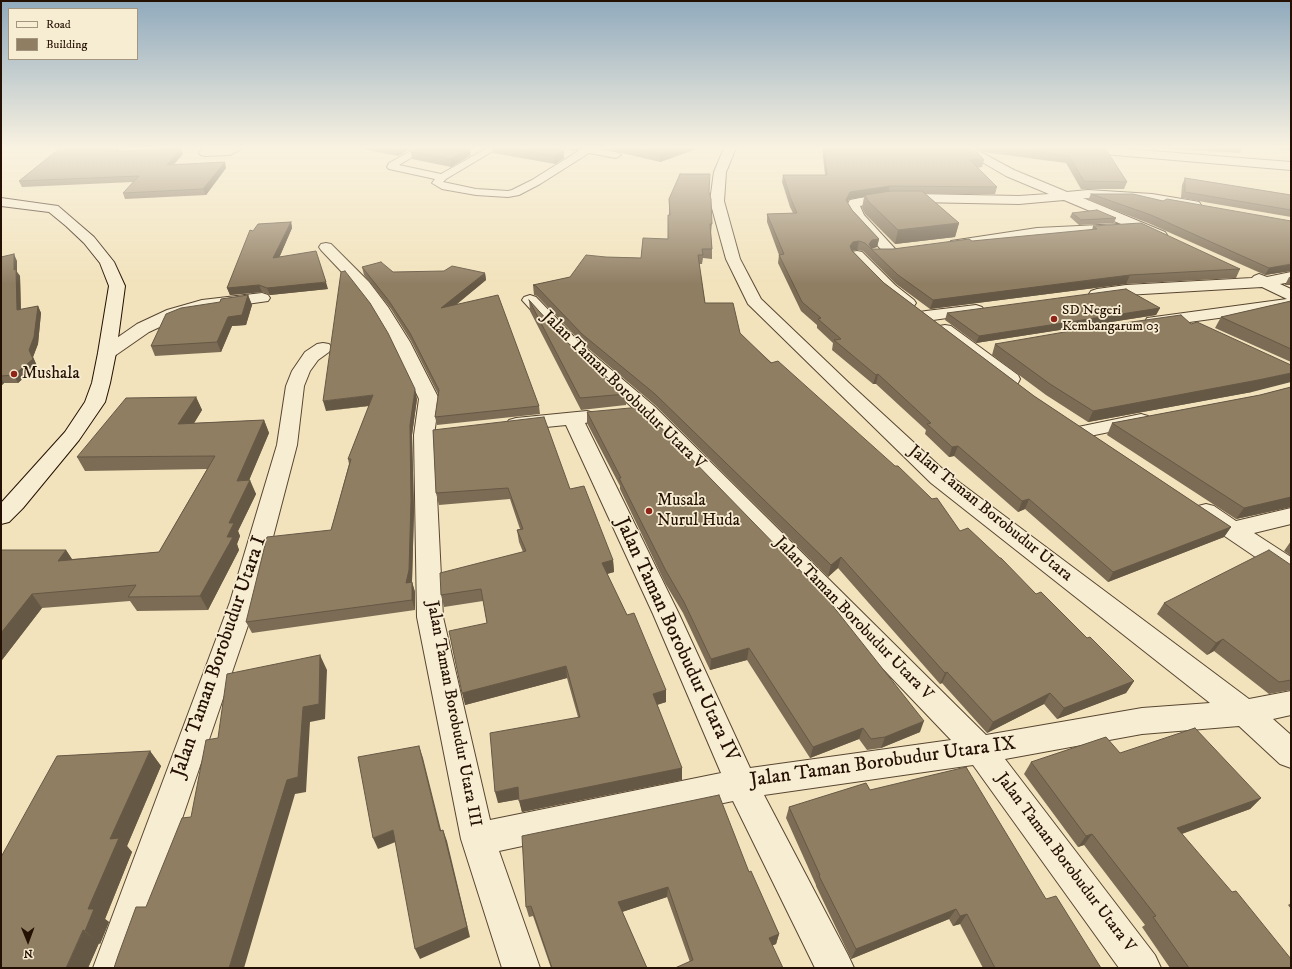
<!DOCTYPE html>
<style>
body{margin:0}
#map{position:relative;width:1292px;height:969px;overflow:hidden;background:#f2e3bc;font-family:"IM FELL DW Pica",serif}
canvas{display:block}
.frame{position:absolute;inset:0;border:2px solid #251103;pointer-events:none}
.legend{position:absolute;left:8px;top:8px;width:130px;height:52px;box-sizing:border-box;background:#f7edd3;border:1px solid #a39580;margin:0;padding:5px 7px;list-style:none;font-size:12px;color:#251103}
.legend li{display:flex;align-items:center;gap:8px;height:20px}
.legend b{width:20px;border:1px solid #a39580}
.north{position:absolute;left:8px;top:921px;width:40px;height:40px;-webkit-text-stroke:3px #f7edd3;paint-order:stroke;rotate:179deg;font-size:11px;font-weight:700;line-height:16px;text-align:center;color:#251103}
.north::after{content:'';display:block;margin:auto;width:14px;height:18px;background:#251103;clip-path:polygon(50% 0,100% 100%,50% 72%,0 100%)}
</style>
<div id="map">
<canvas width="1292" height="969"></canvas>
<div class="frame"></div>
<ul class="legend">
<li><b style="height:5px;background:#f7edd3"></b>Road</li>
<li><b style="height:11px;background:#907e63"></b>Building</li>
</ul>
<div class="north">N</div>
</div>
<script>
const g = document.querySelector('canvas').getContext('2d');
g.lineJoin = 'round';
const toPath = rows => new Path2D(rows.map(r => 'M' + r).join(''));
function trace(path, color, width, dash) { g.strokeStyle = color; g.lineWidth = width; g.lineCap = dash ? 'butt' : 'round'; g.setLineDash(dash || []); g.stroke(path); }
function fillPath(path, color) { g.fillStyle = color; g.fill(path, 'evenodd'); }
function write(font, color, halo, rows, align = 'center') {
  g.font = font + ' "IM FELL DW Pica",serif'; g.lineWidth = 3.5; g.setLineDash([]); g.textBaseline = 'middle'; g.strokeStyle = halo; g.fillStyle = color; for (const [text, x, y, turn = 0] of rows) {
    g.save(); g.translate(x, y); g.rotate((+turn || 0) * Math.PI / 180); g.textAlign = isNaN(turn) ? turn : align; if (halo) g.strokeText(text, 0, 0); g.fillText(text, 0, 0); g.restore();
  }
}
const lane = toPath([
 [416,148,428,148,399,165,441,174,487,148,498,148,446,179,443,182,476,189,508,191,512,190,532,180,583,148,594,148,619,153,621,155,616,158,589,153,540,184,519,195,508,197,476,195,442,189,432,183,435,179,389,169,387,167,389,163,416,148]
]);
const street = toPath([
 [202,148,213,149,243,148,230,155,205,156,201,155,199,153,202,148],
 [724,148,736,148,726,172,724,201,740,259,761,299,849,383,947,473,1249,699,1291,691,1291,715,1273,719,1291,735,1291,768,1280,764,1239,726,1142,734,1005,759,1155,955,1161,968,1119,968,973,765,764,795,848,955,854,968,815,968,733,801,499,851,540,968,502,968,461,839,417,617,414,435,419,399,392,342,374,311,357,288,321,250,319,247,321,244,326,243,331,244,369,282,388,307,410,342,439,399,434,435,443,617,490,820,721,773,653,614,566,425,516,430,509,428,506,424,509,420,516,418,587,411,594,413,597,417,594,421,585,423,679,614,750,768,951,740,640,414,570,353,522,300,524,297,530,295,536,297,582,345,654,406,986,735,1142,708,1210,703,931,483,748,304,726,259,710,201,714,172,724,148],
 [958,148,973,148,1014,170,1067,192,1088,190,1152,194,1194,201,1199,202,1201,205,1199,208,1194,209,1152,202,1083,198,1165,232,1167,235,1165,238,1160,239,1128,227,1127,231,1122,232,1037,236,956,248,951,247,949,244,951,241,1037,228,1121,224,1064,200,1019,204,917,202,870,204,860,206,864,215,898,252,896,255,891,256,886,255,852,217,846,207,850,200,870,196,917,194,1019,196,1049,194,1006,176,958,148],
 [1062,148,1114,148,1291,162,1291,170,1068,151,1062,148],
 [857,251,862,252,895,285,914,300,916,303,914,306,908,308,902,306,883,291,850,255,852,252,857,251],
 [1291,272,1291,282,1280,284,1291,289,1291,308,1153,327,1147,326,1145,322,1147,318,1287,299,1262,287,1126,295,1097,299,1091,297,1089,294,1091,291,1097,289,1126,285,1252,278,1254,276,1259,274,1267,277,1291,272],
 [262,293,268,295,270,298,268,301,204,310,179,318,149,332,113,357,107,358,101,357,98,353,101,349,137,324,167,310,202,300,262,293],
 [976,305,982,307,984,310,982,313,926,321,920,320,918,316,920,312,926,311,976,305],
 [945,325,951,326,1018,375,1020,379,1018,383,1011,385,1004,383,939,334,936,330,939,326,945,325],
 [323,343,329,344,332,348,329,352,318,360,310,371,304,386,297,445,256,602,131,968,93,968,230,602,277,445,286,386,292,371,305,352,317,344,323,343],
 [1141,414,1148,416,1151,420,1148,424,1085,437,1078,435,1075,431,1078,427,1141,414],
 [1206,504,1214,506,1236,521,1291,508,1291,524,1254,533,1291,557,1291,578,1282,575,1198,518,1195,512,1198,506,1206,504]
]);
const secondary = toPath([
 [1,198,58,206,94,237,114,262,125,286,116,353,110,383,105,402,79,440,23,508,9,522,1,524,1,503,65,432,85,402,92,383,98,353,109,286,100,263,84,243,66,226,49,212,1,206,1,198]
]);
trace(lane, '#584631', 2);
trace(street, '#584631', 2);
trace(secondary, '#251103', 2);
fillPath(lane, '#f7edd3');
fillPath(street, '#f7edd3');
fillPath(secondary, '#f7edd3');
fillPath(toPath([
 [181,148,183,154,174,164,226,168,206,195,125,199,123,193,133,182,22,187,19,181,118,151],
 [365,148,412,148,398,156,366,150],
 [493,148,551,148,564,158,555,164,493,153],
 [560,148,581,148,576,151],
 [601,148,699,148,660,162,622,153,619,152],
 [822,148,970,148,984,160,982,167,977,168,997,187,995,194,925,194,959,223,955,237,895,244,865,214,862,208,864,197,849,199,847,202,852,210,879,239,877,247,872,248,872,249,893,249,1092,230,1093,226,1240,269,1236,278,1126,284,930,309,896,284,863,251,857,250,852,250,884,283,1034,396,1231,527,1224,537,1108,582,1025,509,1018,512,954,456,949,457,925,434,926,430,876,384,873,384,832,350,833,343,817,328,817,325,801,311,778,263,779,255,767,222,767,214,793,213,790,207,782,182,783,175,825,175],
 [976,148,1105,148,1127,182,1124,189,1081,189,1066,163,983,152],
 [1149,148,1242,148,1240,153],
 [1273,148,1291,148,1291,151],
 [411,152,471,155,451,167,412,159],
 [1185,178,1291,195,1291,217,1181,198,1182,185],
 [709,192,712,224,711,233,712,249,712,259,703,258,702,264,699,264,705,303,960,531,1036,594,1087,638,1134,681,1126,693,1057,719,1044,704,987,733,942,683,940,684,838,568,828,577,655,405,583,344,537,296,534,295,533,285,570,277,606,257,641,258,668,239,668,215,669,215,669,199],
 [1091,194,1163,201,1291,271,1265,275,1148,223,1088,200],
 [1072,213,1116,218,1114,223,1079,225,1070,217],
 [291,222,292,228,279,258,328,289,270,295,262,292,230,295,227,288,253,231],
 [1,257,17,261,17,272,20,276,21,310,38,306,41,313,38,344,33,357,37,366,18,383,4,383,1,386],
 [362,267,393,272,485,273,486,280,456,305,539,406,540,414,437,425,435,417,438,394,411,341,391,309,364,275],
 [1289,277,1291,277,1291,285,1285,285],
 [248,295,252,305,246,325,232,326,221,352,155,356,151,346,220,302],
 [529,300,568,343,626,394,626,405,581,410,530,311],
 [1291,301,1291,362,1215,328,1221,317],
 [1160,308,1156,315,976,343,945,320,947,313],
 [1191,324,1252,392,1088,422,1046,395,992,355,995,344],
 [1291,387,1291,507,1236,519,1107,435,1112,423,1260,395],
 [196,397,202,410,194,423,264,420,269,433,249,480,256,494,238,531,240,536,237,544,239,550,208,610,137,611,130,601,42,608,2,660,1,660,1,550,66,550,72,559,159,552,207,469,85,471,77,457],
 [417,399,412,435,414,511,412,582,415,592,415,610,252,633,246,622,331,530,349,464,348,459,369,406,326,411],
 [587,412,920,732,881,748,867,750,859,739,810,758,747,660,710,670,683,613,665,583,620,489,620,486,587,423],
 [433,430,570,489,613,560,614,572,607,574,627,615,666,690,666,702,657,705,682,768,682,780,522,812,519,799,498,803,578,717,567,678,465,705,487,623,483,601,444,607,441,595,523,552,519,542,517,530,520,529,510,499,439,505,436,493],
 [1291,541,1291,556,1284,551],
 [1291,565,1291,690,1269,694,1214,651,1207,655,1157,614,1164,603],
 [150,751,161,766,127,846,132,852,105,919,109,922,100,944,99,943,88,968,57,756],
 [1120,753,1261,798,1250,809,1182,834,1291,968,1170,968,1142,927,1145,925,1084,845,1078,847,1024,774,1031,762],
 [870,790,1046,899,1101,968,983,968,960,924,953,926,949,919,851,959,816,886,816,885,786,818,789,807],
 [749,872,779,934,776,944,773,945,690,962,667,897,622,912,647,968,551,968,533,916,529,917,526,907],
 [1291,903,1291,909,1288,905]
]), '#7c6c55');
fillPath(toPath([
 [114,148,122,148,112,157,110,152],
 [181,148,183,154,169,170,167,165],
 [398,148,412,148,398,156,396,149],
 [470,148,471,155,451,167,450,159],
 [575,148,581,148,576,151],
 [678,148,699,148,660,162,660,154],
 [564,150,564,158,555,164,554,156],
 [225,162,226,168,206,195,203,189],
 [890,186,888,194,865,195,864,197,849,199,845,208,846,200,850,192],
 [291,222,292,228,276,265,273,258],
 [959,223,955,237,895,244,898,230],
 [879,239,877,247,871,249,869,244,872,240],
 [859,241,857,250,852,251,850,246,853,242],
 [14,254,17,261,17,272,20,276,21,317,17,310,14,270],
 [1291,264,1291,271,1265,275,1269,268],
 [485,273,486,280,442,316,441,308],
 [1130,275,1126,284,930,309,933,300],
 [326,282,328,289,270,295,267,288],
 [259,285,262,292,230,295,227,288],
 [248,295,252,305,246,325,232,326,221,352,217,342,228,317],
 [38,306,41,313,38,344,33,357,37,366,18,383,14,375,29,350],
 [1160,308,1156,315,976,343,979,336],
 [1291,373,1291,382,1252,392,1088,422,1093,411],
 [878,374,876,384,873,384,876,375],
 [1,378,4,383,1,386],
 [415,389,417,399,412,435,414,511,412,581,409,594,406,583,410,425],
 [373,395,376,405,326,411,323,401],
 [196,397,202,410,185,438,178,424],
 [264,420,269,433,245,490,250,480,256,494,238,531,240,536,237,544,239,550,208,610,200,596,227,537,229,523,237,481],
 [958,446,954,456,949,457,952,447],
 [1291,497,1291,507,1236,519,1244,508],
 [1029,499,1025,509,1018,512,1022,501],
 [1231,527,1224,537,1108,582,1113,572],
 [66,550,75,564,58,561],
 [841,557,838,568,828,577,831,565],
 [613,560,614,572,603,575,602,563],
 [412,582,415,592,415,610,412,600],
 [32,594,42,608,2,660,1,659,1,633],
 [1223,639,1214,651,1207,655,1216,643],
 [749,648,747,660,710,670,711,659],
 [320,655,327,670,325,719,310,722,306,792,295,794,244,968,229,968,303,707],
 [566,666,567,678,465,705,462,693],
 [947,672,942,683,940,684,945,673],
 [1134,681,1126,693,1057,719,1064,708],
 [666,690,666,702,653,706,653,694],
 [1050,693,1044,704,987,733,993,722],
 [924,721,920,732,881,748,885,737],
 [863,728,859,739,810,758,813,747],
 [419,746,423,758,444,842,440,831],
 [150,751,161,766,127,846,132,852,105,919,109,922,100,944,85,931,88,909,110,839],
 [682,768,682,780,522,812,519,801],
 [518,787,521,799,498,803,495,792],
 [1261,798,1250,809,1167,839,1177,828],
 [393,830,398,841,378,849,373,838],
 [443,830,447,841,470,937,420,959,415,949],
 [1092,834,1084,845,1078,847,1086,836],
 [668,887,667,897,619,913,618,902],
 [956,909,949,919,851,959,856,949],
 [967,914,960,924,953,926,960,916],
 [83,930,99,943,88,968,66,968],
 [779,934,776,944,767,948,769,938]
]), '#655845');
const building = toPath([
 [60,148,114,148,110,152,181,148,167,165,225,162,203,189,123,193,139,176,19,181,60,148],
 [417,148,470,148,450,159,411,152,417,148],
 [508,148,551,148,564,150,554,156,508,148],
 [631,148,678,148,660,154,631,148],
 [824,148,970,148,977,152,984,160,970,160,997,187,890,186,850,192,846,200,852,210,879,239,872,240,869,244,872,249,893,249,969,239,972,241,1097,229,1093,226,1141,223,1240,269,1130,275,933,300,898,275,865,243,859,241,853,242,850,246,852,251,884,283,1034,396,1231,527,1113,572,1029,499,1022,501,958,446,952,447,927,424,931,423,878,374,876,375,834,340,841,339,818,319,821,318,802,302,779,255,784,254,767,214,797,213,791,199,783,175,827,175,824,148],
 [1012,148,1105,148,1127,182,1084,181,1069,156,1012,148],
 [680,174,710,174,709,192,711,199,712,224,710,224,712,249,702,249,703,255,698,255,705,303,733,303,740,333,771,363,778,361,895,466,898,466,932,499,937,498,960,531,968,528,1000,558,1001,558,1036,594,1041,592,1087,638,1090,637,1134,681,1064,708,1050,693,993,722,947,672,945,673,841,557,831,565,655,394,582,334,536,286,533,285,570,277,586,255,606,257,641,258,643,238,668,239,668,215,670,215,669,199,680,174],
 [1185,178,1291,195,1291,210,1185,192,1185,178],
 [891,191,922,191,959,223,898,230,868,201,865,195,891,191],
 [1091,194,1133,194,1163,201,1167,199,1291,221,1291,264,1269,268,1151,215,1091,194],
 [1097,210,1116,218,1081,220,1072,213,1097,210],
 [291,222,273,258,316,251,326,282,267,288,259,285,227,288,250,230,253,231,258,224,291,222],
 [14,254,14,270,16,269,17,310,38,306,34,337,29,350,33,359,14,375,1,376,1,257,14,254],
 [381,262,393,272,444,271,452,266,485,273,441,308,498,295,539,406,435,417,439,390,410,333,389,301,362,267,381,262],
 [345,271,370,303,388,333,415,389,410,425,411,501,409,570,406,583,412,582,412,600,246,622,267,537,331,530,351,459,348,459,373,395,323,401,341,272,345,271],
 [1126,289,1160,308,979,336,947,313,1126,289],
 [248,295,242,315,228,317,217,342,151,346,166,314,181,308,220,302,221,299,248,295],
 [529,300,568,343,626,394,580,398,529,300],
 [1291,301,1291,349,1221,317,1291,301],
 [1181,315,1191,324,1197,322,1291,365,1291,373,1258,380,1093,411,1050,384,995,344,1082,329,1181,315],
 [1291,387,1291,497,1244,508,1112,423,1260,395,1291,387],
 [196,397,178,424,264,420,237,481,250,480,229,523,234,523,227,537,233,537,200,596,128,597,136,585,32,594,1,633,1,550,66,550,58,561,159,552,215,456,77,457,126,398,196,397],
 [641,407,825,596,924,721,885,737,871,739,863,728,813,747,749,648,711,659,684,602,666,571,619,478,621,478,587,412,641,407],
 [544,417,570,489,584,486,613,560,602,563,627,615,634,613,666,690,653,694,682,768,519,801,518,787,495,792,490,733,580,717,566,666,462,693,449,631,487,623,481,589,441,595,440,573,526,551,517,530,523,529,508,488,436,493,433,430,544,417],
 [1269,550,1291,565,1291,680,1279,682,1223,639,1216,643,1164,603,1269,550],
 [320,655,319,704,303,707,298,777,287,780,229,968,114,968,118,956,136,907,146,907,182,818,191,817,206,740,218,738,227,674,320,655],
 [1195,728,1261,798,1177,828,1232,892,1236,891,1291,959,1291,968,1189,968,1153,917,1156,916,1092,834,1086,836,1031,762,1106,737,1120,753,1195,728],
 [419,746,440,831,443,830,467,927,415,949,393,830,373,838,358,757,419,746],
 [150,751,110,839,119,838,88,909,94,909,85,931,83,930,66,968,1,968,1,857,57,756,150,751],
 [966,767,1046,899,1056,896,1101,968,995,968,967,914,960,916,956,909,856,949,819,876,820,875,789,807,866,783,870,790,966,767],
 [719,795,749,872,751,871,779,934,769,938,783,968,675,968,693,960,668,887,618,902,647,968,552,968,531,906,526,907,522,836,719,795]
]);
fillPath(building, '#907e63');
trace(building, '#655845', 1);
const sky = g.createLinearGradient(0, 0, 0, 284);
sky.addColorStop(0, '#90aabd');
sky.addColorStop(0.52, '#f9f2e1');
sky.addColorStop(1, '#f9f2e100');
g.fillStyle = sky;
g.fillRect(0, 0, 1292, 284);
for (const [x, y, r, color] of [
 [1054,319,4,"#8f2418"],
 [14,374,4,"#8f2418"],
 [649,511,4,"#8f2418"]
]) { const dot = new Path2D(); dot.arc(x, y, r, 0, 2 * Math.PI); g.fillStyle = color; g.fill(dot); trace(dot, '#f7edd3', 1.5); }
write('14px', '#251103', '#f7edd3', [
 ["SD Negeri",1062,311],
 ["Kembangarum 03",1062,327]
], 'left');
write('17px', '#251103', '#f7edd3', [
 ["Mushala",22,374],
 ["Musala",657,501],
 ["Nurul Huda",657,521]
], 'left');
write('17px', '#251103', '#f7edd3', [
 ["Jalan Taman Borobudur Utara V",623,391,44],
 ["Jalan Taman Borobudur Utara",990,514,39],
 ["Jalan Taman Borobudur Utara V",853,619,46],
 ["Jalan Taman Borobudur Utara III",453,714,79],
 ["Jalan Taman Borobudur Utara V",1065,863,53]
]);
write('20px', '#251103', '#f7edd3', [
 ["Jalan Taman Borobudur Utara IV",676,640,65],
 ["Jalan Taman Borobudur Utara I",220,657,-71],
 ["Jalan Taman Borobudur Utara IX",883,763,-8]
]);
</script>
